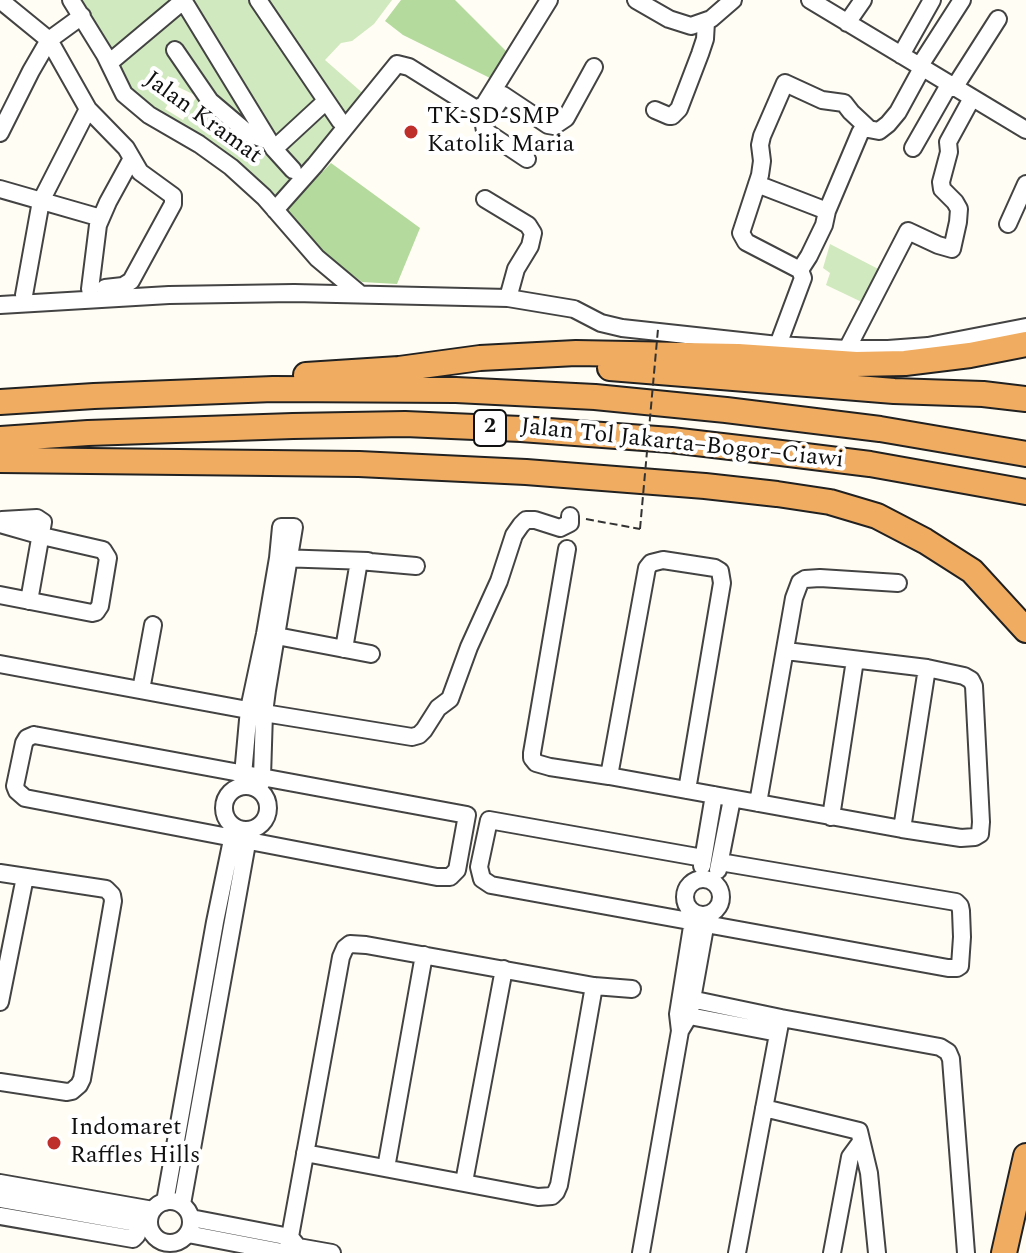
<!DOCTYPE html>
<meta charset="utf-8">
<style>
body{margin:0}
canvas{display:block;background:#fffdf4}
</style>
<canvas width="1026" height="1253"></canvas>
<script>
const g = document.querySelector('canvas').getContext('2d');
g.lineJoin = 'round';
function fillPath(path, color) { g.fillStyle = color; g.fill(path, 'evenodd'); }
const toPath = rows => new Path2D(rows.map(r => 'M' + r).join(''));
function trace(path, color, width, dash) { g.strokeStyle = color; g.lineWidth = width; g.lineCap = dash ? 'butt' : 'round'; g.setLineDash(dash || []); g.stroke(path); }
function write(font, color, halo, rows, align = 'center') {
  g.font = font + ' Spectral,serif'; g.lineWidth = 8; g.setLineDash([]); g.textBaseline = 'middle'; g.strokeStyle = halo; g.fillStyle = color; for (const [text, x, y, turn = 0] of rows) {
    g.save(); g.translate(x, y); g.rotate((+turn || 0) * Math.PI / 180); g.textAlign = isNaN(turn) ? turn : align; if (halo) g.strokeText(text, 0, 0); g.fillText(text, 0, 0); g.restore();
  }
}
fillPath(toPath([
 [82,0,392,0,374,24,352,41,341,43,325,60,366,96,340,121,276,196,222,155,161,114,123,82,108,44],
 [168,76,180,83,178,87,197,96,183,120,165,109,168,104,156,96],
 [830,244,886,273,868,305,826,285,830,273,823,268]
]), '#d1e9be');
fillPath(toPath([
 [401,0,455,0,506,51,496,81,403,35,385,21],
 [331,163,420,228,397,284,362,282,320,251,284,212]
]), '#b4da9d');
const minor = toPath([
 [0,0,49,40,88,109,126,148,140,172,173,196,173,204,131,281,123,286,105,288],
 [71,0,105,55,124,94,149,115,199,144,231,167,264,197,317,258,360,294],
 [183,0,274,149,293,170],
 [258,0,340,121],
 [636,0,669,19,691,26,711,19,733,0],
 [810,0,1026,130],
 [847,23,863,0],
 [175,50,210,101,249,134,269,141],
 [901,55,932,0],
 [109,63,184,0],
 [919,67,962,0],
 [954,88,998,19],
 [503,95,548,125,554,126,566,118,594,67],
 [502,97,484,125,485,131,527,159],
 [655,110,669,116,672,116,679,109,700,54,705,39,706,22],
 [0,133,31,71,49,40,82,16],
 [913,148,949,85],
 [274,149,326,101],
 [757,184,827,211],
 [0,189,101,218],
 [485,199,528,225,533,233,530,246,516,269,508,298],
 [275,210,315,165,397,64,409,67,473,107,477,108,484,105,549,0],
 [1008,224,1026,184],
 [800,270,809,256,824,225,827,211,860,133,863,128,879,131,888,124,898,112,922,68],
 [90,289,98,225,108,202,131,160],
 [24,295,41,201,88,109],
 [0,305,169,295,294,293,508,298,574,309,601,323,622,328,778,345,847,349,888,349,928,346,1026,327],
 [778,345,803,278,800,270,746,242,741,233,760,175,762,161,760,145,762,136,785,83,822,100,844,103,851,112,867,127],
 [847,349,908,231,938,245,952,249,958,222,959,209,955,202,942,189,941,182,949,152,948,142,972,98],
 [2,520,37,518,43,522,29,601],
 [0,524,42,536,103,550,108,558,100,606,96,612,92,613,0,595],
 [567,549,532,753,532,758,536,763,550,767,609,776,902,829,961,838,975,837,980,834,981,822,974,686,971,680,964,676,927,668,786,651],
 [279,558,368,561],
 [266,634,371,654],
 [344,649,359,561,416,566],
 [0,664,264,713,412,737,419,735,424,730,438,708,450,699,469,647,499,581,514,535,521,525,526,520,535,520,560,528,570,523,570,516],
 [141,690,153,625],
 [34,735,467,815,457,870,450,877,437,877,25,798,17,791,15,786,24,743,27,738,34,735],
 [609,776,647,568,651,563,663,560,715,568,720,571,722,583,687,790],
 '224 808a22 22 0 1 1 44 0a22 22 0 1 1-44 0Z',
 [242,786,249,709,265,634,278,558,281,527,294,527,267,690,264,713,262,777,259,790],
 [758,803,794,598,800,582,805,579,820,578,898,583],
 [831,817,855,660],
 [902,829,927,668],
 [703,858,489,820,479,867,482,879,491,885,948,968,957,968,960,966,962,937,961,911,960,906,956,902,720,862],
 [702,866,714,795],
 [718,870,732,799],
 [0,873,106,889,112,895,113,901,82,1079,79,1085,72,1091,67,1092,0,1082],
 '685 897a18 18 0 1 1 36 0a18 18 0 1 1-36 0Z',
 [694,914,678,1014,680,1031,689,1016,707,916],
 [681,997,781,1018],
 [0,1002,25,877],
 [679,1014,778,1033],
 [764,1108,859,1131,869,1173,877,1253],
 [305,1153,538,1197,552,1196,556,1192,559,1185,594,986],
 [386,1168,424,955],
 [464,1182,504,969],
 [0,1183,153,1210],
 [0,1199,148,1225],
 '149 1222a21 21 0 1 1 42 0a21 21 0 1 1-42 0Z',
 [165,1202,215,922,234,830],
 [182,1204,249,832],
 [0,1216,133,1239,137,1235,138,1224],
 [191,1218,290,1237,298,1247,332,1253],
 [188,1234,287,1253,297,1247],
 [287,1253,341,957,345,948,350,944,366,945,594,986,632,989],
 [641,1253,680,1031],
 [737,1253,781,1018,940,1047,948,1052,951,1059,966,1253],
 [832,1253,850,1157,861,1142]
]);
const highway = toPath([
 [610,368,894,391,983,394,1026,399],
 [306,375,399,369,480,358,576,353,738,356,856,364,905,363,970,355,1026,344],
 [0,402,94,396,273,389,456,390,595,397,726,410,880,429,1026,454],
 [0,439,88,433,293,426,405,424,521,429,671,440,773,452,870,464,1026,492],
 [0,460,359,464,526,472,705,486,777,494,830,502,877,516,925,541,972,571,1026,630],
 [1004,1253,1026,1156]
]);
trace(minor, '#434343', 20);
trace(highway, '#212121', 28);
trace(toPath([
 [586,519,640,529]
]), '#323232', 2, [8, 4]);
trace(minor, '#fff', 16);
trace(highway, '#f0ac61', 24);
trace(toPath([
 [640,529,658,329]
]), '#323232', 2, [8, 4]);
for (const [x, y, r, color] of [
 [411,132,8,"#be2e2b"],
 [54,1143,8,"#be2e2b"]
]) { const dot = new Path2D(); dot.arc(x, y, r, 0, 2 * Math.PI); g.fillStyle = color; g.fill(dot); trace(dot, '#fff', 3); }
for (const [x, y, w] of [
 [490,428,32]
]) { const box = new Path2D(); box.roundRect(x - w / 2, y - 18, w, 36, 6); g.fillStyle = '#fff'; g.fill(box); trace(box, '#101010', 2); }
write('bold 22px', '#101010', null, [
 ["2",490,428]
]);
write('24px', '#101010', '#fff', [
 ["TK-SD-SMP",427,118],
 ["Katolik Maria",427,146],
 ["Indomaret",70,1129],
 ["Raffles Hills",70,1157]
], 'left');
write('24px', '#101010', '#fff', [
 ["Jalan Kramat",202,119,36],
 ["Jalan Tol Jakarta–Bogor–Ciawi",682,445,6]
]);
</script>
